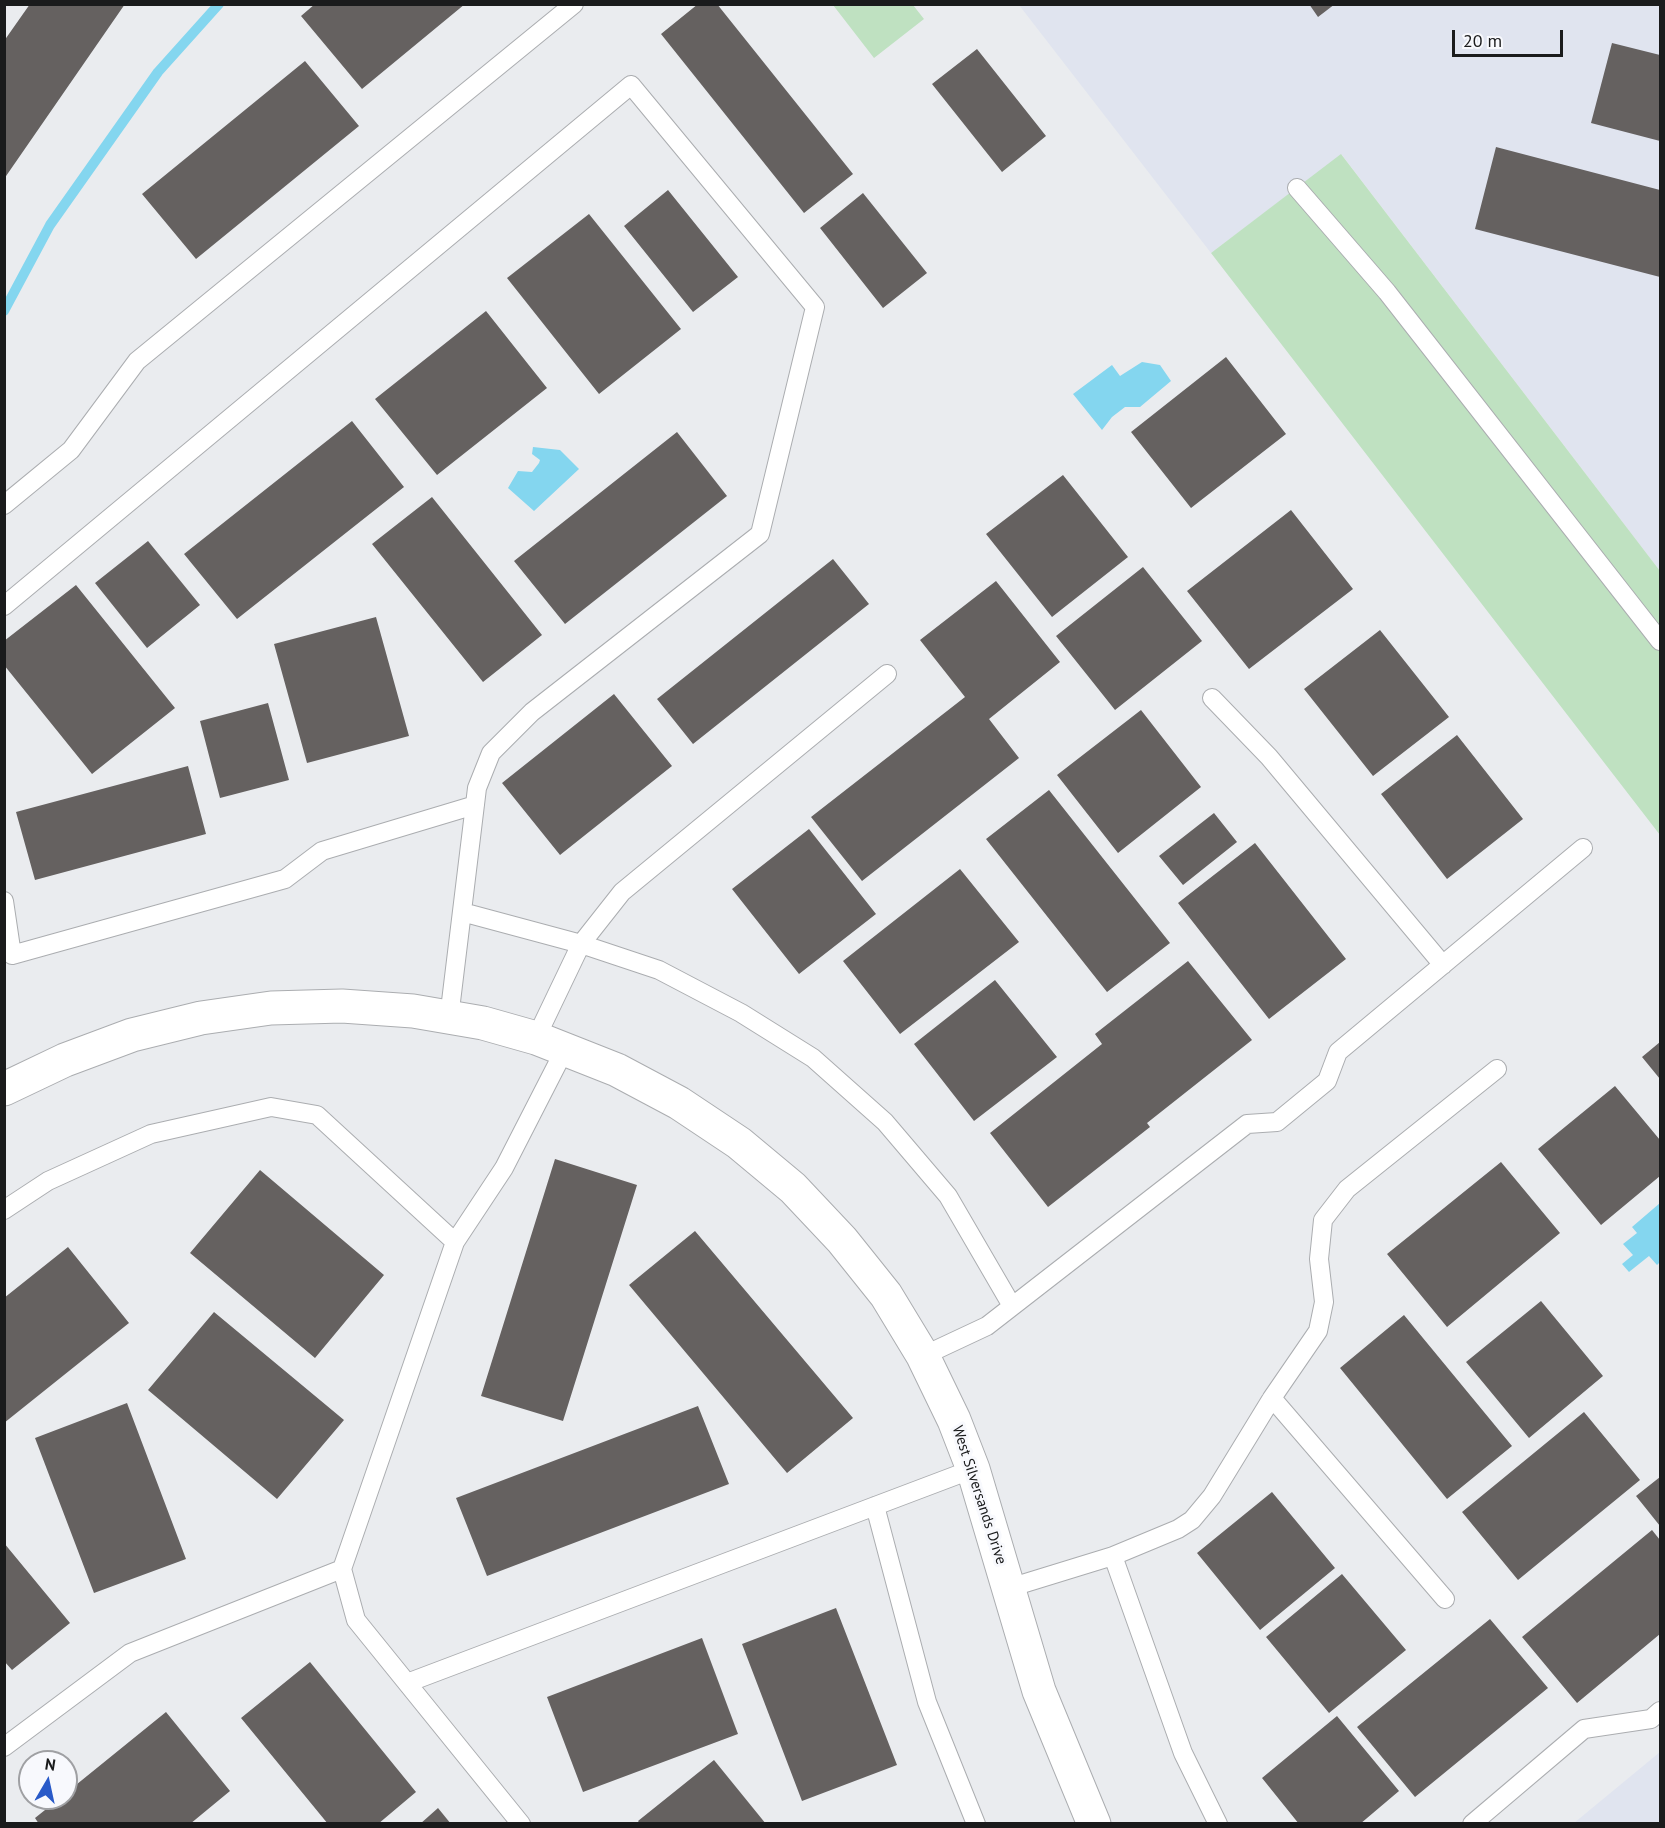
<!DOCTYPE html>
<style>
body{margin:0}
#map{position:relative;width:1665px;height:1828px;overflow:hidden;background:#eaecef;font-family:"PT Sans",sans-serif}
canvas{display:block}
.frame{position:absolute;inset:0;border:6px solid #1a1b1c;pointer-events:none}
.north{position:absolute;left:18px;top:1750px;width:60px;height:60px;box-sizing:border-box;background:#f8f9fd;border:2px solid #9fa0a3;border-radius:50%;rotate:9deg;font-size:16px;font-weight:700;line-height:24px;text-align:center;color:#1a1b1c}
.north::after{content:'';display:block;margin:auto;width:21px;height:27px;background:#295ac8;clip-path:polygon(50% 0,100% 100%,50% 72%,0 100%)}
.scale{position:absolute;left:1452px;top:30px;width:111px;height:27px;box-sizing:border-box;border:3px solid #1a1b1c;border-top:0;padding-left:8px;font-size:18px;line-height:21px;white-space:nowrap;color:#1a1b1c;-webkit-text-stroke:4px #f8f9fd;paint-order:stroke}
</style>
<div id="map">
<canvas width="1665" height="1828"></canvas>
<div class="frame"></div>
<div class="north">N</div>
<div class="scale">20 m</div>
</div>
<script>
const g = document.querySelector('canvas').getContext('2d');
g.lineJoin = 'round';
function fillPath(path, color) { g.fillStyle = color; g.fill(path, 'evenodd'); }
const toPath = rows => new Path2D(rows.map(r => 'M' + r).join(''));
function trace(path, color, width, dash) { g.strokeStyle = color; g.lineWidth = width; g.lineCap = dash ? 'butt' : 'round'; g.setLineDash(dash || []); g.stroke(path); }
function write(font, color, halo, rows, align = 'center') {
  g.font = font + ' "PT Sans",sans-serif'; g.lineWidth = 6; g.setLineDash([]); g.textBaseline = 'middle'; g.strokeStyle = halo; g.fillStyle = color; for (const [text, x, y, turn = 0] of rows) {
    g.save(); g.translate(x, y); g.rotate((+turn || 0) * Math.PI / 180); g.textAlign = isNaN(turn) ? turn : align; if (halo) g.strokeText(text, 0, 0); g.fillText(text, 0, 0); g.restore();
  }
}
fillPath(toPath([
 [1019,5,1660,5,1660,571,1342,155,1211,253],
 [1660,1752,1660,1823,1574,1823]
]), '#e0e4ef');
fillPath(toPath([
 [833,5,913,5,924,19,874,58],
 [1341,154,1660,571,1660,835,1211,253]
]), '#bfe1c1');
fillPath(toPath([
 [1142,362,1160,365,1171,381,1140,407,1125,407,1112,417,1102,430,1073,394,1112,365,1120,376],
 [533,447,560,450,579,469,534,511,508,488,518,471,532,472,539,463,540,460,532,454],
 [1660,1203,1660,1262,1657,1265,1649,1256,1629,1272,1622,1264,1633,1255,1623,1244,1637,1233,1632,1227]
]), '#84d6ef');
trace(toPath([
 [4,311,50,225,158,72,219,4]
]), '#84d6ef', 10);
fillPath(toPath([
 [30,4,125,4,4,179,4,41],
 [315,4,465,4,362,89,301,16],
 [698,4,717,4,853,174,804,213,661,34],
 [1309,4,1335,4,1318,17],
 [1612,43,1660,55,1660,141,1591,123],
 [977,49,1046,136,1002,172,932,84],
 [305,61,359,126,196,259,142,194],
 [1496,147,1660,190,1660,277,1475,229],
 [668,190,738,277,693,312,624,226],
 [863,193,927,273,883,308,820,228],
 [589,214,681,329,599,394,507,278],
 [486,311,547,388,437,475,375,399],
 [1226,357,1286,434,1191,508,1131,432],
 [352,421,404,487,237,619,184,554],
 [677,432,727,496,565,624,514,561],
 [1063,475,1128,557,1052,617,986,534],
 [432,497,542,635,483,682,372,544],
 [1291,510,1353,589,1249,669,1187,591],
 [148,541,200,605,147,648,95,583],
 [833,559,869,604,693,744,657,699],
 [1143,567,1202,641,1115,710,1056,636],
 [996,581,1060,662,989,719,1019,758,862,881,811,817,965,697,920,640],
 [76,585,175,708,92,774,4,665,4,641],
 [376,617,409,736,307,763,274,644],
 [1380,630,1449,717,1373,776,1304,689],
 [614,694,672,766,560,855,502,783],
 [268,703,289,780,220,798,200,721],
 [1141,710,1201,787,1118,853,1057,775],
 [1457,735,1523,819,1447,879,1381,794],
 [188,766,206,834,35,880,16,812],
 [1049,790,1170,943,1107,992,986,839],
 [1214,813,1237,842,1183,885,1159,856],
 [809,829,876,914,799,974,732,889],
 [1255,843,1346,959,1269,1019,1178,903],
 [960,869,1019,942,900,1034,843,961],
 [1188,961,1252,1040,1147,1123,1150,1127,1048,1207,990,1133,1102,1044,1095,1034],
 [995,980,1057,1057,974,1121,914,1044],
 [1660,1042,1660,1079,1642,1057],
 [1615,1086,1660,1140,1660,1176,1601,1225,1538,1149],
 [555,1159,637,1185,563,1421,481,1396],
 [1501,1162,1560,1233,1447,1327,1387,1254],
 [260,1170,384,1275,315,1358,190,1253],
 [695,1231,853,1418,787,1473,629,1285],
 [68,1247,129,1323,4,1423,4,1298],
 [1541,1301,1603,1376,1529,1438,1466,1362],
 [214,1312,344,1420,277,1499,148,1390],
 [1404,1315,1512,1446,1447,1499,1340,1368],
 [127,1403,186,1559,94,1593,35,1438],
 [698,1406,729,1484,487,1576,456,1498],
 [1584,1412,1640,1480,1518,1580,1462,1512],
 [1660,1477,1660,1526,1636,1496],
 [1272,1492,1335,1568,1260,1630,1197,1553],
 [1652,1530,1660,1540,1660,1634,1577,1703,1522,1637],
 [4,1543,70,1623,12,1670,4,1661],
 [1342,1574,1406,1650,1329,1713,1266,1637],
 [836,1608,897,1765,802,1801,742,1644],
 [1490,1619,1548,1688,1415,1797,1357,1727],
 [702,1638,738,1734,583,1792,547,1697],
 [310,1662,416,1792,378,1824,328,1824,241,1718],
 [166,1712,230,1791,190,1824,39,1824,35,1818,60,1798,66,1798,66,1793],
 [1337,1716,1399,1791,1360,1824,1299,1824,1262,1778],
 [714,1760,766,1824,640,1824,638,1821],
 [438,1808,451,1824,420,1824]
]), '#656160');
const service = toPath([
 [1297,188,1387,292,1660,641],
 [4,505,71,450,137,361,574,4],
 [4,606,631,85,815,307,760,534,532,712,491,753,477,788,449,1018],
 [1212,698,1269,757,1443,965],
 [4,901,12,955,285,879,322,851,475,805],
 [462,912,581,944,659,970,741,1013,813,1058,885,1122,948,1196,1012,1306],
 [536,1038,581,944,622,892,887,674],
 [4,1210,48,1181,151,1134,271,1107,317,1115,455,1242],
 [923,1356,987,1326,1247,1124,1277,1122,1327,1081,1338,1052,1583,848],
 [1272,1398,1445,1599],
 [875,1506,927,1702,976,1824],
 [1113,1556,1183,1753,1218,1824],
 [1009,1588,1113,1556,1178,1529,1192,1520,1212,1496,1272,1398,1318,1331,1324,1302,1319,1259,1323,1220,1347,1189,1497,1069],
 [407,1683,973,1469],
 [4,1747,130,1653,342,1569],
 [521,1824,356,1620,342,1569,455,1242,504,1168,565,1049],
 [1472,1824,1584,1729,1651,1719,1660,1711]
]);
const tertiary = toPath([
 [4,1089,65,1060,132,1035,201,1018,271,1008,342,1006,413,1011,483,1023,536,1038,617,1070,679,1103,739,1143,793,1188,842,1240,886,1295,923,1356,954,1420,973,1469,1039,1691,1094,1824]
]);
trace(service, '#abadb0', 20);
trace(tertiary, '#abadb0', 35);
trace(service, '#fff', 18);
trace(tertiary, '#fff', 33);
write('15px', '#1a1b1c', '#f8f9fd', [
 ["West Silversands Drive",979,1495,72]
]);
</script>
